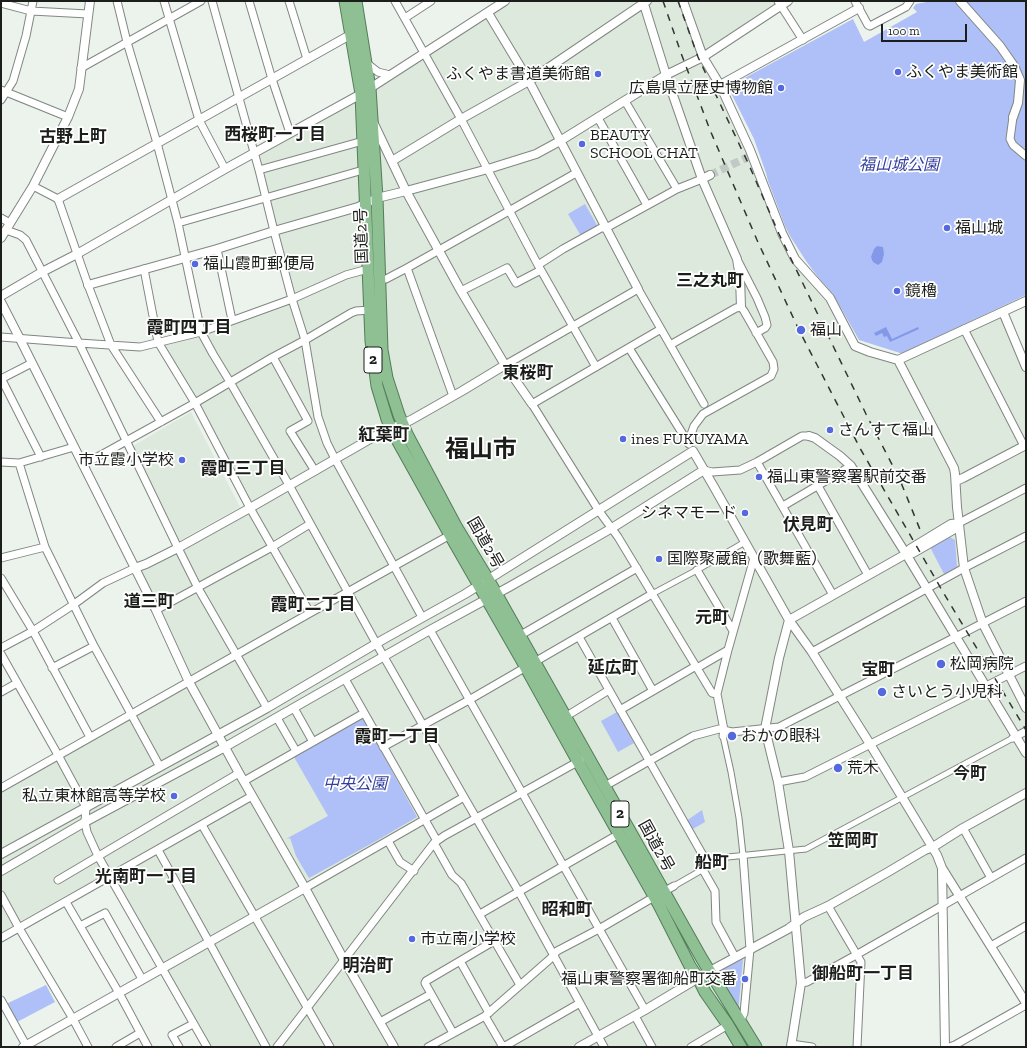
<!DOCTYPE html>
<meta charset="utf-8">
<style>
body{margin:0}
#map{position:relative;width:1027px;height:1048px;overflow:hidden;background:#ecf3ed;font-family:"Zilla Slab",serif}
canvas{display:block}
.frame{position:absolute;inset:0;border:2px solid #1b1e1b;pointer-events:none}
.scale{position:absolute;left:881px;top:24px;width:86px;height:18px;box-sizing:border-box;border:2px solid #1b1e1b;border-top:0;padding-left:5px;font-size:12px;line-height:14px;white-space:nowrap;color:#1b1e1b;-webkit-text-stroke:3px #fff;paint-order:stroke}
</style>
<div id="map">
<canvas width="1027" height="1048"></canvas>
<div class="frame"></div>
<div class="scale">100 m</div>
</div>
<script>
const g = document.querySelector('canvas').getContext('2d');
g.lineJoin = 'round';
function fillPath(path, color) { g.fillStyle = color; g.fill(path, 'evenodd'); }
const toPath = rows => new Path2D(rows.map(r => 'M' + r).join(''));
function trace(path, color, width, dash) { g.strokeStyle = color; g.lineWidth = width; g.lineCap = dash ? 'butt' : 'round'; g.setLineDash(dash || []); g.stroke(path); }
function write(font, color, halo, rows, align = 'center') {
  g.font = font + ' "Zilla Slab","Noto Sans JP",serif'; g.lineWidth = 3.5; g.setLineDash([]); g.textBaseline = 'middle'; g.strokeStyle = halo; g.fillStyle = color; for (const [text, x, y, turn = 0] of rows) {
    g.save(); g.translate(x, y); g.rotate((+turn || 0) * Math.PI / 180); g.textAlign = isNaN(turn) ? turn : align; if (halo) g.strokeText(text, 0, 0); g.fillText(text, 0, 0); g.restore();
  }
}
fillPath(toPath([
 [504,1,788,1,703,56,790,251,828,295,855,345,899,361,1003,312,1026,367,1026,862,859,954,855,1047,209,1047,111,874,1,937,1,787,191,680,131,567,180,544,246,506,194,400,156,341,209,330,293,297,257,152,390,75],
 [191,412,240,507,179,541,133,446]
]), '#dce9dc');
fillPath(toPath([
 [932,1,1026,1,1026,295,903,353,900,353,859,340,833,294,818,277,806,261,790,236,785,226,768,181,766,173,754,139,730,91,731,86,739,81,853,19,864,42,917,12,913,8,916,4],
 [585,204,598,227,581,236,568,214],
 [948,536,955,540,957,567,944,574,930,547],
 [617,712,634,743,618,752,601,721],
 [363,718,417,817,376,841,309,878,296,856,290,838,286,839,328,816,294,757],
 [702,810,705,822,691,830,686,821],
 [743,959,738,1013,715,973],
 [46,985,55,1002,17,1022,6,1004]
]), '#afbff7');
fillPath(toPath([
 [877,246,883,247,884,254,882,262,878,265,873,262,871,257,874,249],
 [886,327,892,339,918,327,919,329,890,342,887,336,884,337,882,333,876,336,874,333]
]), '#8398e9');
trace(toPath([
 [710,175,748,157]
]), '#c2c8c3', 8, [8, 4]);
const pedestrian = toPath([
 [652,594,697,570,745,542],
 [723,736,731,772,739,818,743,855],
 [674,886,721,859,728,857,806,849,1013,738]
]);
const minor = toPath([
 [117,1,127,42,157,143,178,223,201,332,213,354,230,382,289,485,376,643,464,797,519,892,604,1047],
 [164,1,199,120,225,169],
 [212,1,259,170,274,231,292,299,305,340,318,417,327,443,335,459,422,617],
 [249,1,272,79,290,133],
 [289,1,307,59],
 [395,1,461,119,538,265,596,367],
 [778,1,803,40],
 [855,1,868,25,870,26,906,7,910,1],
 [1,3,31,11,88,14],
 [405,18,431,1],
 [366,61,369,65,378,72,390,75],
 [81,68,201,1],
 [1,90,68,117],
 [1,100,13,81,26,36,33,1],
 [625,101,677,189],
 [1013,117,1010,139,1013,145,1026,156],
 [598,118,647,205],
 [259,170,363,141],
 [33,186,58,199,88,285,111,345,161,422],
 [1,218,10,223],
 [178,223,363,170],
 [6,230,20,235,26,240,79,343,178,548,198,588,267,708],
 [217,249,232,320],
 [739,263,757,298,765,317,767,325,765,328,756,333],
 [538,265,563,249,601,228,606,228,677,189,702,179],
 [407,268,453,396],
 [144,269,158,342,195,403,250,508,310,613],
 [379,279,386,279,407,268,509,211,576,173],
 [461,291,507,268,516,283,541,270],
 [661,329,704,404],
 [964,329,1024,446],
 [1,337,79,343,140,347,201,332,292,299,346,275,368,269],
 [670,345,736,308,741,307,744,311,773,362,774,369,771,376,703,414,694,426,688,443],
 [629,348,689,444],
 [273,357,308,421,290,431,315,471],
 [505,365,638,289,661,329,532,404,599,511,618,537,712,693,717,694],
 [1,378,41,457],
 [1,379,32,363],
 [1,462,19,463,74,447],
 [757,462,833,595],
 [19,463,45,547,94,646,160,767],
 [83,465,195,403,273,357,305,340,351,313,356,311,370,310],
 [704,470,712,472,740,470,757,462,802,436,809,436],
 [818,486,868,575],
 [783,506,851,466],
 [959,523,1026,488],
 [1,558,45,547],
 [697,570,733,631],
 [1,578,33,631,90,737],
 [156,610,272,547,310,524],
 [612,618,653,691],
 [430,630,645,1010],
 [519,636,637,568],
 [579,637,709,866],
 [1,648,33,631,73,605,103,583,135,568],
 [812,652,964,568,1026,536],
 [1,654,58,755,86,807,85,822,87,832,98,856,207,1047],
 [52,668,94,646],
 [697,668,728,650,754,558],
 [345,679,437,841],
 [1,692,17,683],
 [294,708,313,742],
 [620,710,696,666],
 [565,717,609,690],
 [277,718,296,751],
 [723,736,724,730,717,694,728,650],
 [1013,738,1026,731],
 [383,747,469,700,652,594],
 [244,781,364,713],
 [778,782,805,777,1026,666],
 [605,786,693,736,719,729,732,732,779,727,1026,601],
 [1,788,310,613,450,535],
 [202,825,330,1047],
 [963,828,991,878],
 [388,841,400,862,414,871],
 [434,843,452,875,461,883,520,985],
 [158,850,209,942,266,1047],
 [703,870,715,891,716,922,735,957],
 [58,880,239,773],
 [305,888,464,797],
 [1,895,19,928,73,1019,88,1047],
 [66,902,119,993,148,1047],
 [828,906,861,962,857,1047],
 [480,914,619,834],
 [80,926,105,913,142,979],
 [1,938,252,796],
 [991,946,1026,926],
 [460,961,489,1013],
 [801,983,807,982,856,955,1026,858],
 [1,1000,27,1047],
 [485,1016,503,1047],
 [635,1016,652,1047],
 [380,1022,431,994],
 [740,1022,744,1013,750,949,743,855],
 [453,1033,425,983,426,981,494,941],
 [791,1044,812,1047],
 [116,1047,140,1033],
 [179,1047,172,1035,193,1024],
 [277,1047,434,843,444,836,581,760],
 [428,1047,485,1016,550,959,557,951,599,929,654,897,674,886],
 [501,1047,507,1045,580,1003],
 [691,1047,728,1025],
 [949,1047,955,1045,1026,1005]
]);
const tertiary = toPath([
 [643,1,666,75,702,179,737,259,740,277,741,307],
 [683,1,703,57,720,85,750,150,782,233,795,259,830,298,855,346,870,352,898,360,954,468,955,474,957,507,964,568,983,624,1026,708],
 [960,1,1000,46,1014,66,1020,80,1018,103,1013,117],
 [488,13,529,81,638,289],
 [720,85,859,8],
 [374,124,406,191,461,291,505,365,532,404],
 [392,161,461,119,529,81,647,1],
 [702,179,710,175],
 [58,199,350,35],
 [1,238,33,186,68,117,79,89,90,1],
 [88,285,217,249,274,231,358,207,377,198,406,191,488,169,536,154,560,141,666,75,703,57,788,1],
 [1,296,42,272,77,254,225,169,361,94,505,1],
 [1,302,20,339,156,610,189,682,239,773,305,888,344,960,394,1047],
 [1003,312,1026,367],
 [898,360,1026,301],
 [809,436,815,438,840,456,851,466,906,554,1026,753],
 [956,481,963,478,1026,445],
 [913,553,953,530,959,523],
 [135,568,146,564,178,548,250,508,384,431,402,424,411,420,462,391,505,365],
 [1,854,267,708,384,639,465,594,693,451,714,487,745,542,789,620,812,652,870,744,937,855,942,868,1026,1003],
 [942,869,945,1047],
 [1,871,85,822,225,747,430,630,509,587,612,528,704,470],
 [23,1047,305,888],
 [579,1047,645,1010,710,971,788,929,804,917,828,906,888,872,925,850,933,847,963,828,1026,793],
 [791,1047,801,983,789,851,778,782,765,729,779,658,789,620,906,554,910,549,951,524,959,523]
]);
const trunk = toPath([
 [345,1,361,94,371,341,377,386,387,419,391,429,450,535,521,659,581,767,659,905,690,966,698,978,705,992,728,1025,741,1047],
 [356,1,370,88,377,198,382,350,387,378,399,415,407,434,456,526,488,579,702,959,756,1047]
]);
trace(pedestrian, '#808781', 7);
trace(minor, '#808781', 9);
trace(tertiary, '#808781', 10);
trace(trunk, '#547d58', 13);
trace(pedestrian, '#fff', 5);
trace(minor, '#fff', 7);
trace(tertiary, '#fff', 8);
trace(trunk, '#8ec094', 11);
trace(toPath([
 [663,1,681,53,710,130,757,240,799,330,861,450,943,592,1026,730],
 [678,1,698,57,749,165,779,234,866,414,900,480,921,532]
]), '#323632', 1.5, [7, 7]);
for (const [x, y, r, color] of [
 [898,72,4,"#5569df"],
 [598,74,4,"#5569df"],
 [781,88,4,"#5569df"],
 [582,144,4,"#5569df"],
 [947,228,4,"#5569df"],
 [195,264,4,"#5569df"],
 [897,291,4,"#5569df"],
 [801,330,5,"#5569df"],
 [830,430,4,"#5569df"],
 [623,439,4,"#5569df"],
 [182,460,4,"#5569df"],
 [759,477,4,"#5569df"],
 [745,513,4,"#5569df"],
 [659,559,4,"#5569df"],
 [941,664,5,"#5569df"],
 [882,692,5,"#5569df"],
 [732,736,5,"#5569df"],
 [838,768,5,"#5569df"],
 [174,796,4,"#5569df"],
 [412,939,4,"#5569df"],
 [745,979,4,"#5569df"]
]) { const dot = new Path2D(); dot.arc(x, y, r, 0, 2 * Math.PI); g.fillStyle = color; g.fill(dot); trace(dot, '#fff', 1.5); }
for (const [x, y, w] of [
 [373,360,18],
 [620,814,18]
]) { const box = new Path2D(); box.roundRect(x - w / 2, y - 13, w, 26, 3); g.fillStyle = '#fff'; g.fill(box); trace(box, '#1b1e1b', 1); }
write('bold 15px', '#1b1e1b', null, [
 ["2",373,360],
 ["2",620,814]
]);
write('16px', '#1b1e1b', '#fff', [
 ["ふくやま美術館",906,72],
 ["ふくやま書道美術館",590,74,"right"],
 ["広島県立歴史博物館",773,88,"right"],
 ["BEAUTY",590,135],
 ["SCHOOL CHAT",590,153],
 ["福山城",955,228],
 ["福山霞町郵便局",203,264],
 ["鏡櫓",905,291],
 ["福山",810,330],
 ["さんすて福山",838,430],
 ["ines FUKUYAMA",631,439],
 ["市立霞小学校",174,460,"right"],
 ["福山東警察署駅前交番",767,477],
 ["シネマモード",737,513,"right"],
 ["国際聚蔵館（歌舞藍）",667,559],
 ["松岡病院",950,664],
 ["さいとう小児科",891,692],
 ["おかの眼科",741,736],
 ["荒木",847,768],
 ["私立東林館高等学校",166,796,"right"],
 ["市立南小学校",420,939],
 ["福山東警察署御船町交番",737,979,"right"]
], 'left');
write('italic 16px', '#333f9d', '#fff', [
 ["福山城公園",899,165],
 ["中央公園",355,784]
]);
write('16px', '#1b1e1b', '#fff', [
 ["国道2号",362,236,-92],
 ["国道2号",485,543,60],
 ["国道2号",656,846,61]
]);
write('bold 17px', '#1b1e1b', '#fff', [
 ["西桜町一丁目",275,135],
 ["古野上町",73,137],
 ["三之丸町",710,281],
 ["霞町四丁目",189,328],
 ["東桜町",528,373],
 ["紅葉町",384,435],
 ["霞町三丁目",243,469],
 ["伏見町",808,525],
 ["道三町",149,602],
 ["霞町二丁目",313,605],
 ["元町",712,618],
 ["延広町",613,668],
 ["宝町",878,670],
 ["霞町一丁目",397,737],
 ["今町",970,774],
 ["笠岡町",853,841],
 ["船町",712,863],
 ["光南町一丁目",146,877],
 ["昭和町",567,910],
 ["明治町",368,966],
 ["御船町一丁目",863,974]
]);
write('bold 24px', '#1b1e1b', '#fff', [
 ["福山市",481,450]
]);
</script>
